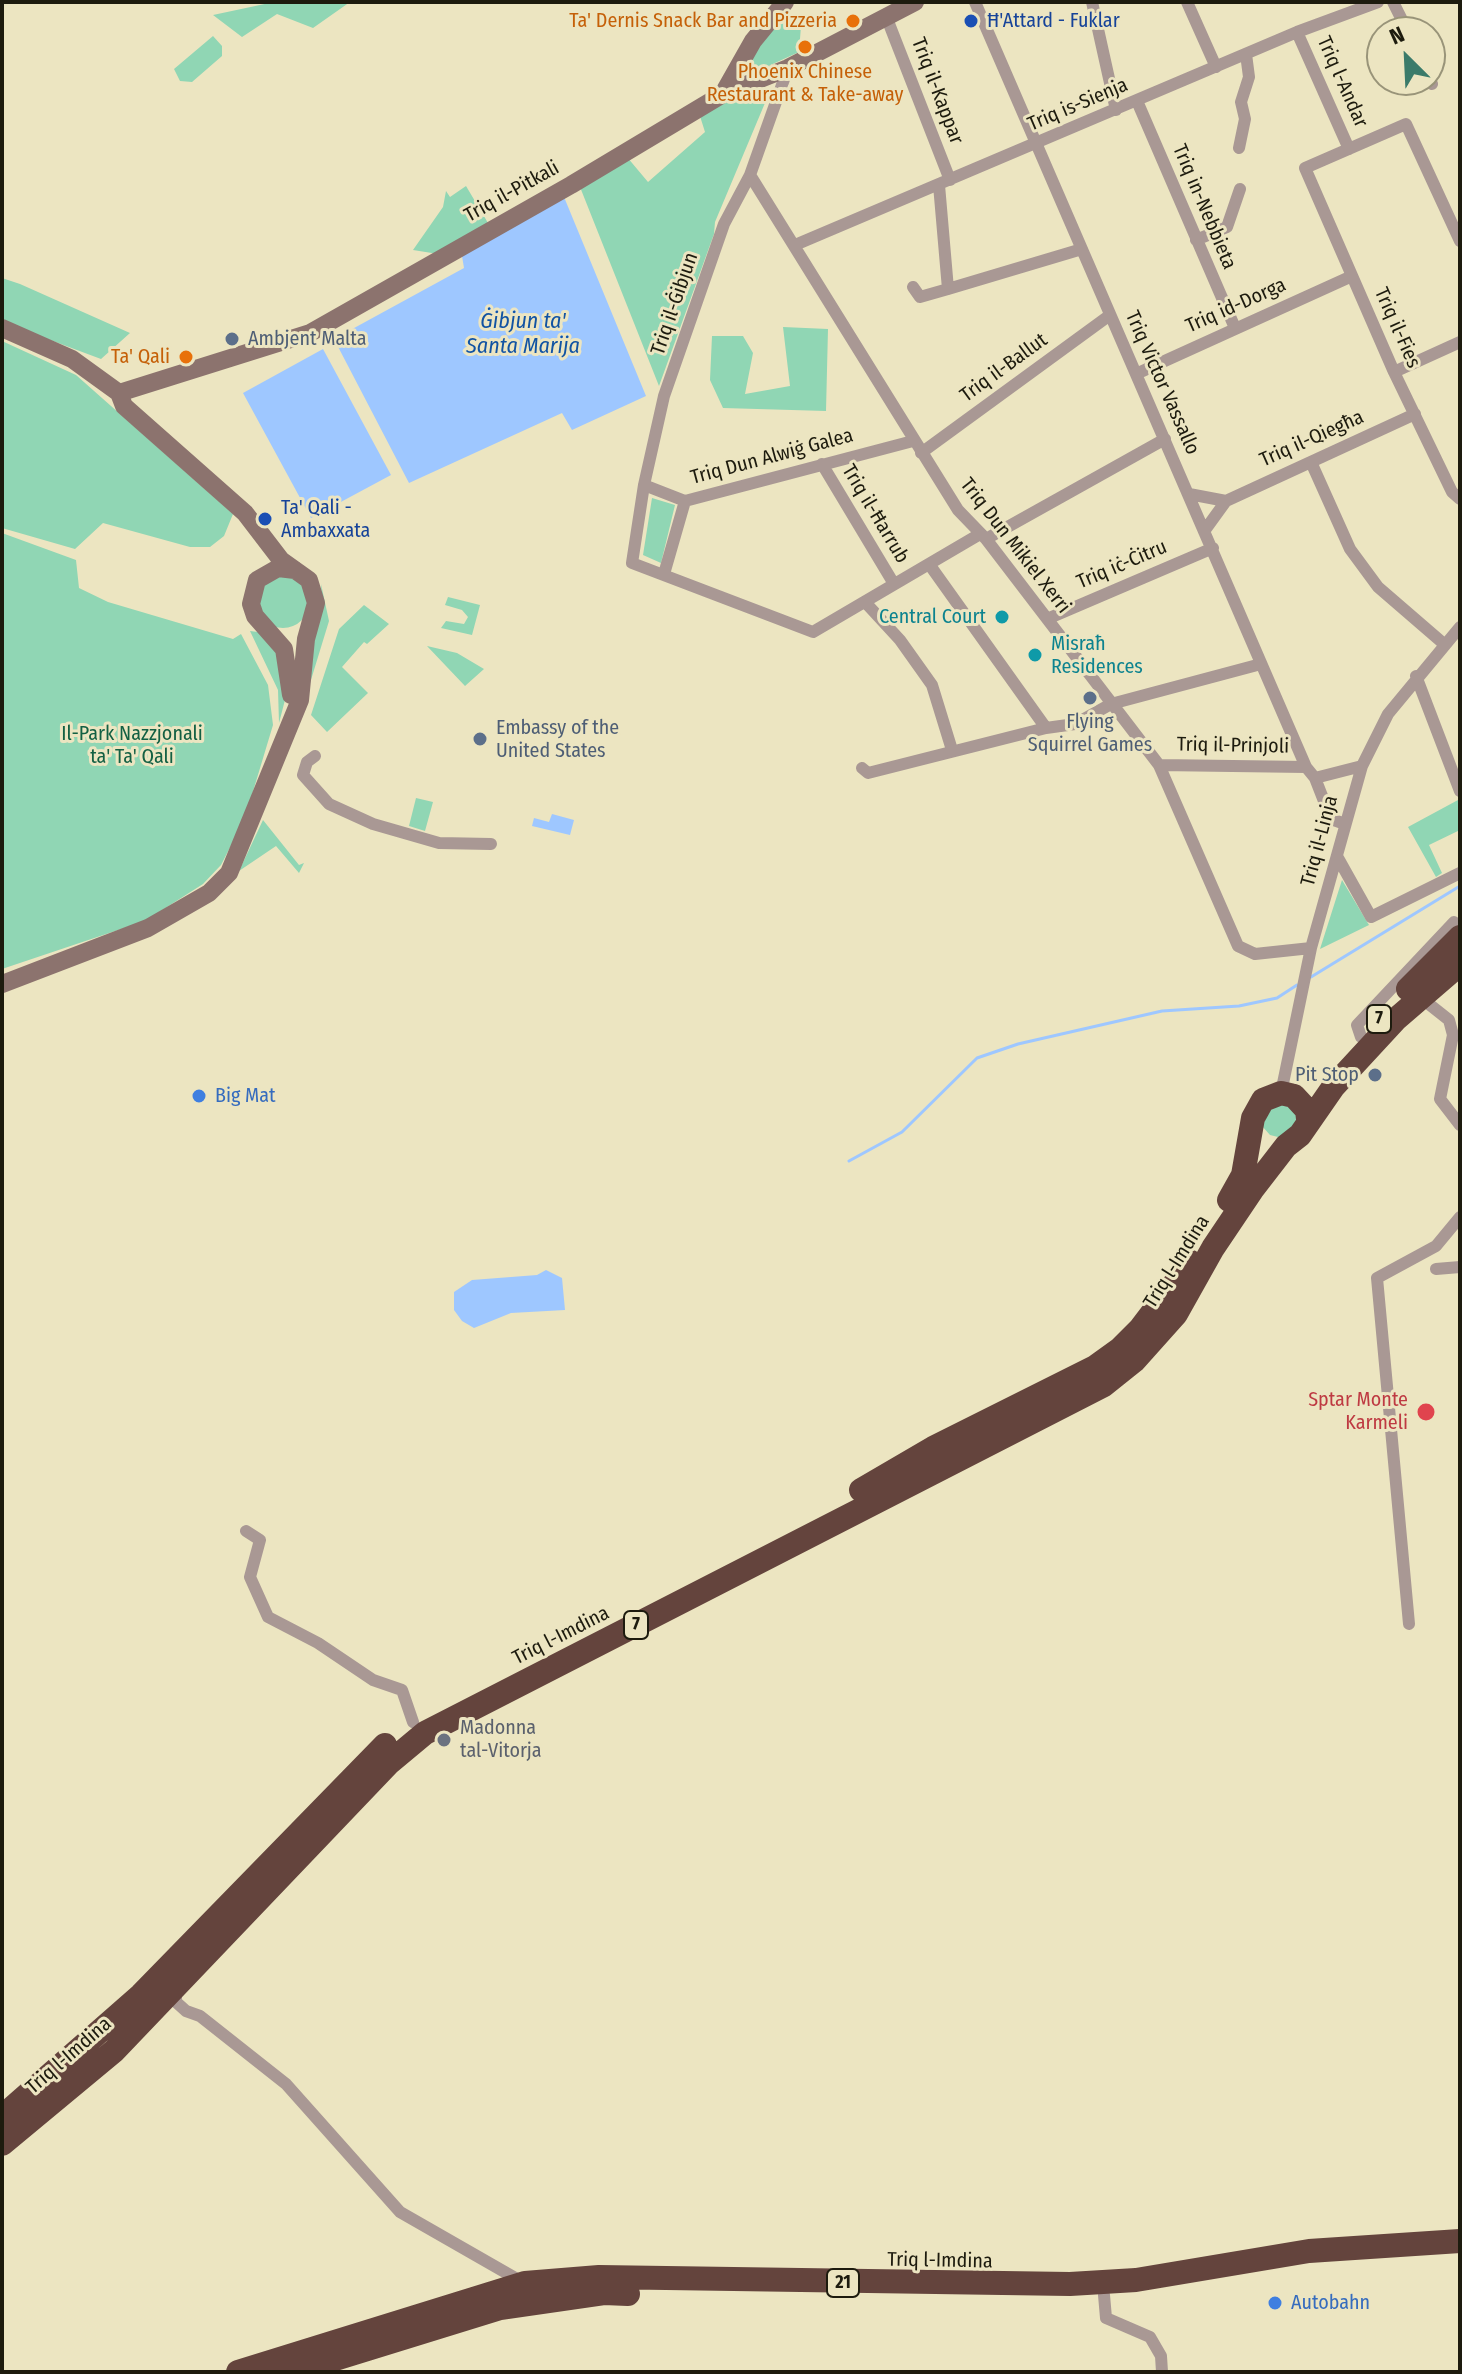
<!DOCTYPE html>
<meta charset="utf-8">
<style>
body{margin:0}
#map{position:relative;width:1462px;height:2374px;overflow:hidden;background:#ece5c1;font-family:"Fira Sans Condensed",sans-serif}
canvas{display:block}
.frame{position:absolute;inset:0;border:4px solid #1d1b0e;pointer-events:none}
.north{position:absolute;left:1366px;top:16px;width:80px;height:80px;box-sizing:border-box;background:#ece5c1;border:2px solid #999479;border-radius:50%;rotate:336deg;font-size:22px;font-weight:700;line-height:32px;text-align:center;color:#1d1b0e}
.north::after{content:'';display:block;margin:auto;width:28px;height:36px;background:#3b7b6a;clip-path:polygon(50% 0,100% 100%,50% 72%,0 100%)}
</style>
<div id="map">
<canvas width="1462" height="2374"></canvas>
<div class="frame"></div>
<div class="north">N</div>
</div>
<script>
const g = document.querySelector('canvas').getContext('2d');
g.lineJoin = 'round';
function fillPath(path, color) { g.fillStyle = color; g.fill(path, 'evenodd'); }
const toPath = rows => new Path2D(rows.map(r => 'M' + r).join(''));
function trace(path, color, width, dash) { g.strokeStyle = color; g.lineWidth = width; g.lineCap = dash ? 'butt' : 'round'; g.setLineDash(dash || []); g.stroke(path); }
function write(font, color, halo, rows, align = 'center') {
  g.font = font + ' "Fira Sans Condensed",sans-serif'; g.lineWidth = 6; g.setLineDash([]); g.textBaseline = 'middle'; g.strokeStyle = halo; g.fillStyle = color; for (const [text, x, y, turn = 0] of rows) {
    g.save(); g.translate(x, y); g.rotate((+turn || 0) * Math.PI / 180); g.textAlign = isNaN(turn) ? turn : align; if (halo) g.strokeText(text, 0, 0); g.fillText(text, 0, 0); g.restore();
  }
}
fillPath(toPath([
 [274,2,350,2,313,28,277,14,242,37,213,15],
 [802,13,799,52,753,73,744,65,774,25],
 [213,36,222,46,222,56,192,82,180,81,174,69],
 [761,84,770,91,715,222,714,234,659,386,580,187,627,157,648,182,705,132,699,113],
 [466,186,488,223,438,254,413,250,443,207,446,191,450,197],
 [2,278,20,284,130,333,101,359,2,322],
 [783,327,828,329,826,411,723,408,710,380,712,336,743,336,753,353,745,394,790,386],
 [2,341,76,375,233,514,224,536,210,547,190,547,103,523,75,549,2,528],
 [652,498,675,505,661,563,643,555],
 [2,533,76,560,79,588,108,602,233,639,241,634,268,685,273,725,245,818,221,865,203,884,145,921,2,969],
 '257 602a26 26 0 1 1 52 0a26 26 0 1 1-52 0Z',
 [321,584,329,621,303,706,309,639,322,604],
 [448,597,480,605,472,635,441,628,446,621,464,624,468,617,462,610,445,605],
 [364,605,389,624,367,644,364,642,342,667,368,693,327,732,311,715,339,629],
 [250,631,258,632,275,645,285,700,279,723,278,690],
 [427,646,457,653,484,669,465,686],
 [416,798,433,802,425,831,409,826],
 [1458,800,1460,830,1429,845,1442,873,1436,877,1408,827],
 [263,820,299,865,304,863,299,873,276,846,239,871],
 [1342,880,1369,925,1320,949],
 [1275,1101,1295,1110,1297,1121,1282,1138,1270,1135,1262,1126]
]), '#90d6b4');
fillPath(toPath([
 [564,197,646,396,572,430,562,413,409,483,334,339,464,268,462,256],
 [323,349,391,475,311,518,243,393],
 [552,814,574,820,570,835,532,826,534,818,549,822],
 [546,1270,562,1278,565,1310,511,1313,474,1328,462,1321,454,1310,454,1292,472,1280,537,1275]
]), '#9ec7ff');
trace(toPath([
 [1311,977,1460,886],
 [849,1161,902,1132,977,1058,1018,1044,1162,1011,1239,1006,1277,998,1297,985]
]), '#9ec7ff', 3);
trace(toPath([
 [975,2,1306,767,1315,778,1331,819,1345,824],
 [1092,2,1116,110],
 [1187,2,1216,67],
 [1393,2,1408,32],
 [886,16,950,180],
 [1297,32,1349,149],
 [788,68,750,175,724,224,664,396,644,485,632,563,813,632,980,534],
 [1430,79,1432,84],
 [1137,101,1235,328],
 [1239,148,1245,119,1241,102,1249,77,1246,54],
 [750,175,958,510,986,539,1159,765,1238,946,1255,954,1311,948],
 [939,185,948,289,1082,249],
 [1196,240,1227,227,1240,189],
 [1460,241,1406,124,1305,168,1394,372,1452,492,1460,499],
 [795,245,1297,32,1378,2],
 [913,287,920,297,948,289],
 [1394,372,1460,342],
 [1136,374,1352,276],
 [921,453,1110,315],
 [1311,462,1350,549,1378,587,1444,644],
 [822,464,894,584],
 [644,485,685,501,913,441],
 [1189,494,1226,501],
 [1205,530,1226,501,1415,414],
 [986,539,1165,439],
 [929,564,1046,728],
 [664,574,685,501],
 [865,602,900,640,932,685,952,750],
 [1047,619,1213,548],
 [1416,676,1460,791],
 [315,756,307,762,303,775,329,804,373,824,439,843,491,844],
 [1159,765,1306,767],
 [862,768,868,773,1046,728,1075,724,1111,704,1261,664],
 [1315,778,1362,766],
 [1338,858,1371,917,1460,873],
 [1420,997,1449,1020,1453,1035,1440,1099,1460,1125],
 [1361,1037,1357,1025,1454,922],
 [1281,1093,1311,948,1362,766,1388,714,1460,627],
 [1436,1269,1460,1267],
 [246,1531,260,1540,250,1577,268,1617,318,1643,373,1680,402,1690,413,1722],
 [1409,1624,1377,1278,1436,1246,1460,1217],
 [176,1990,176,2002,186,2011,200,2016,286,2084,400,2212,524,2283],
 [1104,2295,1106,2318,1150,2337,1161,2356,1162,2372]
]), '#a99894', 12);
trace(toPath([
 [723,94,753,41,785,2],
 [2,328,72,359,119,393,124,406,245,513,281,560,309,580,316,603,306,639,300,700,229,873,209,893,148,928,2,984],
 [119,393,310,333,571,185,723,94,788,68,915,2],
 [291,695,284,649,255,616,251,604,257,580,278,568,295,570]
]), '#8c736e', 18);
trace(toPath([
 [1408,989,1460,937],
 [1229,1200,1243,1175,1253,1118,1263,1100,1281,1093,1294,1096,1307,1110,1308,1119],
 [861,1490,933,1448,1095,1367,1120,1349,1140,1329,1191,1262],
 [2,2117,141,1995,385,1745],
 [2,2144,114,2051,389,1763,425,1733,1104,1385,1134,1361,1176,1314,1213,1248,1252,1190,1286,1146,1300,1135,1334,1086,1395,1020,1460,964],
 [238,2372,525,2283,599,2277,1070,2284,1136,2280,1309,2251,1460,2241],
 [293,2372,500,2308,604,2293,628,2294]
]), '#64443d', 24);
for (const [x, y, r, color] of [
 [853,21,8,"#e8710a"],
 [971,21,8,"#1a4fb4"],
 [805,47,8,"#e8710a"],
 [232,339,8,"#5c6f8a"],
 [186,357,8,"#e8710a"],
 [265,519,8,"#1a4fb4"],
 [1002,617,8,"#0f9aa8"],
 [1035,655,8,"#0f9aa8"],
 [1090,698,8,"#5c6f8a"],
 [480,739,8,"#5c6f8a"],
 [1375,1075,8,"#5c6f8a"],
 [199,1096,8,"#3f7fe0"],
 [1426,1412,10,"#e0444e"],
 [444,1740,8,"#6b7280"],
 [1275,2303,8,"#3f7fe0"]
]) { const dot = new Path2D(); dot.arc(x, y, r, 0, 2 * Math.PI); g.fillStyle = color; g.fill(dot); trace(dot, '#ece5c1', 3); }
for (const [x, y, w] of [
 [1379,1019,24],
 [636,1625,24],
 [843,2283,32]
]) { const box = new Path2D(); box.roundRect(x - w / 2, y - 14, w, 28, 6); g.fillStyle = '#ece5c1'; g.fill(box); trace(box, '#1d1b0e', 2); }
write('bold 18px', '#1d1b0e', null, [
 ["7",1379,1019],
 ["7",636,1625],
 ["21",843,2283]
]);
write('20px', '#c56008', '#ece5c1', [
 ["Ta' Dernis Snack Bar and Pizzeria",837,21],
 ["Phoenix Chinese",805,72,"center"],
 ["Restaurant & Take-away",805,95,"center"],
 ["Ta' Qali",170,357]
], 'right');
write('20px', '#164399', '#ece5c1', [
 ["Ħ'Attard - Fuklar",987,21],
 ["Ta' Qali -",281,508],
 ["Ambaxxata",281,531]
], 'left');
write('20px', '#1d1b0e', '#ece5c1', [
 ["Triq l-Andar",1342,82,66],
 ["Triq il-Kappar",937,91,69],
 ["Triq is-Sienja",1078,105,-23],
 ["Triq il-Pitkali",512,192,-29],
 ["Triq in-Nebbieta",1204,207,67],
 ["Triq il-Ġibjun",675,304,-71],
 ["Triq id-Dorga",1236,306,-24],
 ["Triq il-Fies",1397,328,66],
 ["Triq il-Ballut",1004,368,-36],
 ["Triq Victor Vassallo",1162,383,66],
 ["Triq il-Qiegħa",1312,439,-24],
 ["Triq Dun Alwiġ Galea",772,457,-15],
 ["Triq il-Ħarrub",875,514,59],
 ["Triq Dun Mikiel Xerri",1015,546,52],
 ["Triq iċ-Ċitru",1122,565,-23],
 ["Triq il-Prinjoli",1233,746,1],
 ["Triq il-Linja",1320,841,-75],
 ["Triq l-Imdina",1177,1262,-58],
 ["Triq l-Imdina",561,1636,-27],
 ["Triq l-Imdina",69,2056,-41],
 ["Triq l-Imdina",940,2261,1]
]);
write('20px', '#4e5e75', '#ece5c1', [
 ["Ambjent Malta",248,339],
 ["Flying",1090,722,"center"],
 ["Squirrel Games",1090,745,"center"],
 ["Embassy of the",496,728],
 ["United States",496,751],
 ["Pit Stop",1359,1075,"right"]
], 'left');
write('20px', '#0d838f', '#ece5c1', [
 ["Central Court",986,617],
 ["Misraħ",1051,644,"left"],
 ["Residences",1051,667,"left"]
], 'right');
write('20px', '#136043', '#ece5c1', [
 ["Il-Park Nazzjonali",132,734],
 ["ta' Ta' Qali",132,757]
]);
write('20px', '#366cbe', '#ece5c1', [
 ["Big Mat",215,1096],
 ["Autobahn",1291,2303]
], 'left');
write('20px', '#be3a42', '#ece5c1', [
 ["Sptar Monte",1408,1400],
 ["Karmeli",1408,1423]
], 'right');
write('20px', '#5b616d', '#ece5c1', [
 ["Madonna",460,1728],
 ["tal-Vitorja",460,1751]
], 'left');
write('italic 22px', '#1153a3', '#ece5c1', [
 ["Ġibjun ta'",523,322],
 ["Santa Marija",523,347]
]);
</script>
